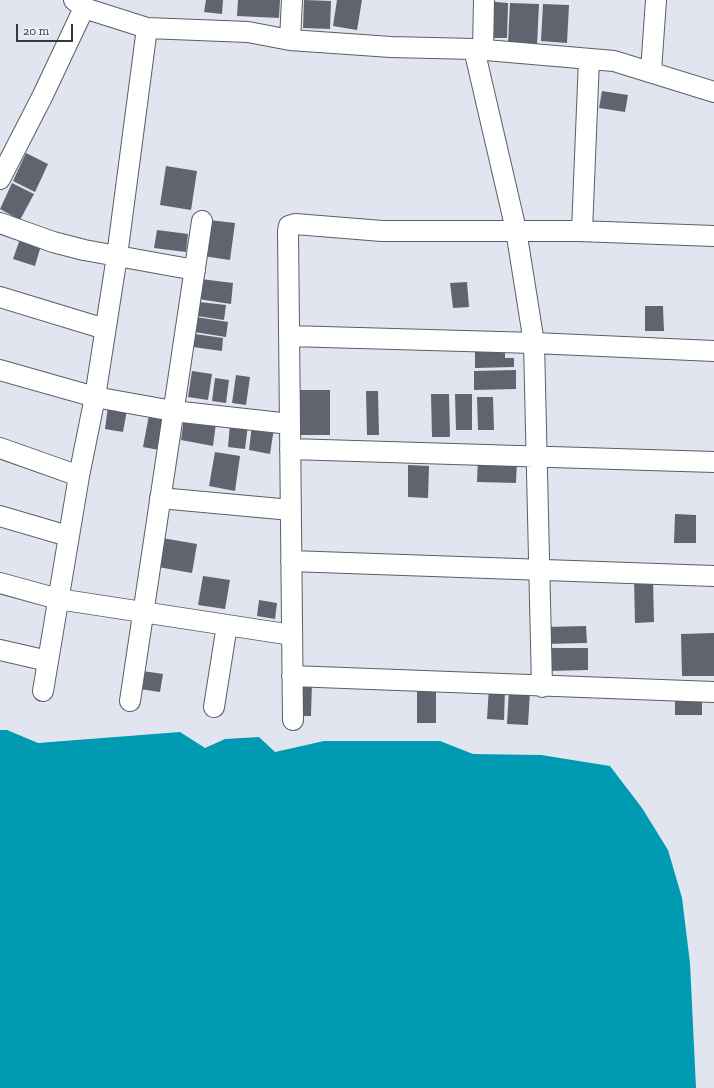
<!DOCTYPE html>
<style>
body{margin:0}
#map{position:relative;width:714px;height:1088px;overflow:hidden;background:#e0e5f0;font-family:"Zilla Slab",serif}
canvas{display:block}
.scale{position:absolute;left:16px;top:24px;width:57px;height:18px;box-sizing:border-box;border:2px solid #37393d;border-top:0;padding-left:5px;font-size:12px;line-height:14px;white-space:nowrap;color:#37393d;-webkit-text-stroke:3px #edf2fd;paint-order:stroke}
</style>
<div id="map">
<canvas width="714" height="1088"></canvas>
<div class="scale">20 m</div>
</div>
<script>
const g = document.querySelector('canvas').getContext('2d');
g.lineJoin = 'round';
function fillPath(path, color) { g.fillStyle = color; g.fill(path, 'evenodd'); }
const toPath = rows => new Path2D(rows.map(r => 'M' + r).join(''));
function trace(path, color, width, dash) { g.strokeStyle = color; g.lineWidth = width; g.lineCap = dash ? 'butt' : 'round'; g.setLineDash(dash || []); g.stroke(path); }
fillPath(toPath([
 [0,730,7,730,38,743,180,732,205,748,225,739,259,737,275,752,324,741,440,741,473,754,541,755,610,766,642,808,668,850,682,898,690,963,696,1088,0,1088]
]), '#019ab3');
fillPath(toPath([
 [206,0,223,0,222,14,204,12],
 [238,0,280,0,279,18,237,16],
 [304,0,331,1,330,29,303,28],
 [337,0,362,0,357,30,333,26],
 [485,1,508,3,507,38,484,38],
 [510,3,539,4,537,45,508,44],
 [543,4,569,5,567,43,541,41],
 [602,91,628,95,625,112,599,108],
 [26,153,48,164,35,192,13,181],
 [166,166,197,171,191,210,160,205],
 [12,183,34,194,20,220,0,209],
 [209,220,235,223,230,260,203,256],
 [157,230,188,234,186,252,154,248],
 [21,236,42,242,35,266,13,259],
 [201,279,233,283,231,304,198,299],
 [467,282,469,307,453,308,450,283],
 [199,302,226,305,224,320,197,316],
 [645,306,663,306,664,331,645,331],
 [196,317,228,322,226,337,194,332],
 [195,334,223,338,222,351,193,347],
 [475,345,505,345,505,358,514,358,514,367,475,368],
 [516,370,516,389,474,390,474,371],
 [192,371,212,374,208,400,188,397],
 [236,375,250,377,246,405,232,403],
 [215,378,229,380,226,403,212,401],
 [292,390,330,390,330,435,293,435],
 [366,391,378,391,379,435,367,435],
 [431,394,449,394,450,437,432,437],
 [455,394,472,394,472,430,456,430],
 [477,397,493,397,494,430,478,430],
 [108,406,127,410,123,432,105,429],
 [149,415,165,417,159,450,143,447],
 [184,418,216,423,213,446,181,440],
 [230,423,248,425,245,449,228,447],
 [252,425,274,428,270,454,249,450],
 [215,452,240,456,235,491,209,486],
 [478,459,517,460,516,483,477,482],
 [408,465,429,466,428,498,408,497],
 [675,514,696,515,696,543,674,543],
 [162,538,197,544,192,573,158,567],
 [203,576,230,580,225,609,198,605],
 [634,579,653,579,654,622,635,623],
 [259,600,277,603,275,619,257,616],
 [586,626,587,643,545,644,545,627],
 [714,633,714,676,682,676,681,634],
 [547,648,588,648,588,670,547,671],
 [136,670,163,674,160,692,133,688],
 [300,682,312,683,311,716,298,716],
 [417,687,436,687,436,723,417,723],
 [489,687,505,688,504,720,487,719],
 [509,690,530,691,528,725,507,724],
 [675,697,702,697,702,715,675,715]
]), '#60646e');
const street = toPath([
 [74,0,84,8,147,28,248,32,290,40,391,47,474,49,614,61,714,92],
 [290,40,292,0],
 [474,49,516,230,534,343,542,687],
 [483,50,484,0],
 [651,71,656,0],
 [0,179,43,95,84,8],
 [0,223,53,242,84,250,195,270],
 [582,231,589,59],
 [0,297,105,329],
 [289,336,534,343,714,351],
 [0,370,95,397,173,411,290,424],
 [0,448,79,476],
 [290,449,714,462],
 [160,498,291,510],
 [0,516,68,536],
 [291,561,714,576],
 [0,583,58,599,292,635],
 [0,650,48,661],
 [292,676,714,692],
 [43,691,79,476,95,397,117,256,147,28],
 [130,701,202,221],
 [214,707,227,625],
 [293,720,288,231,289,226,295,224,382,231,578,231,714,236]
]);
trace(street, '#5a5e68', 22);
trace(street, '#fff', 20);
</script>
